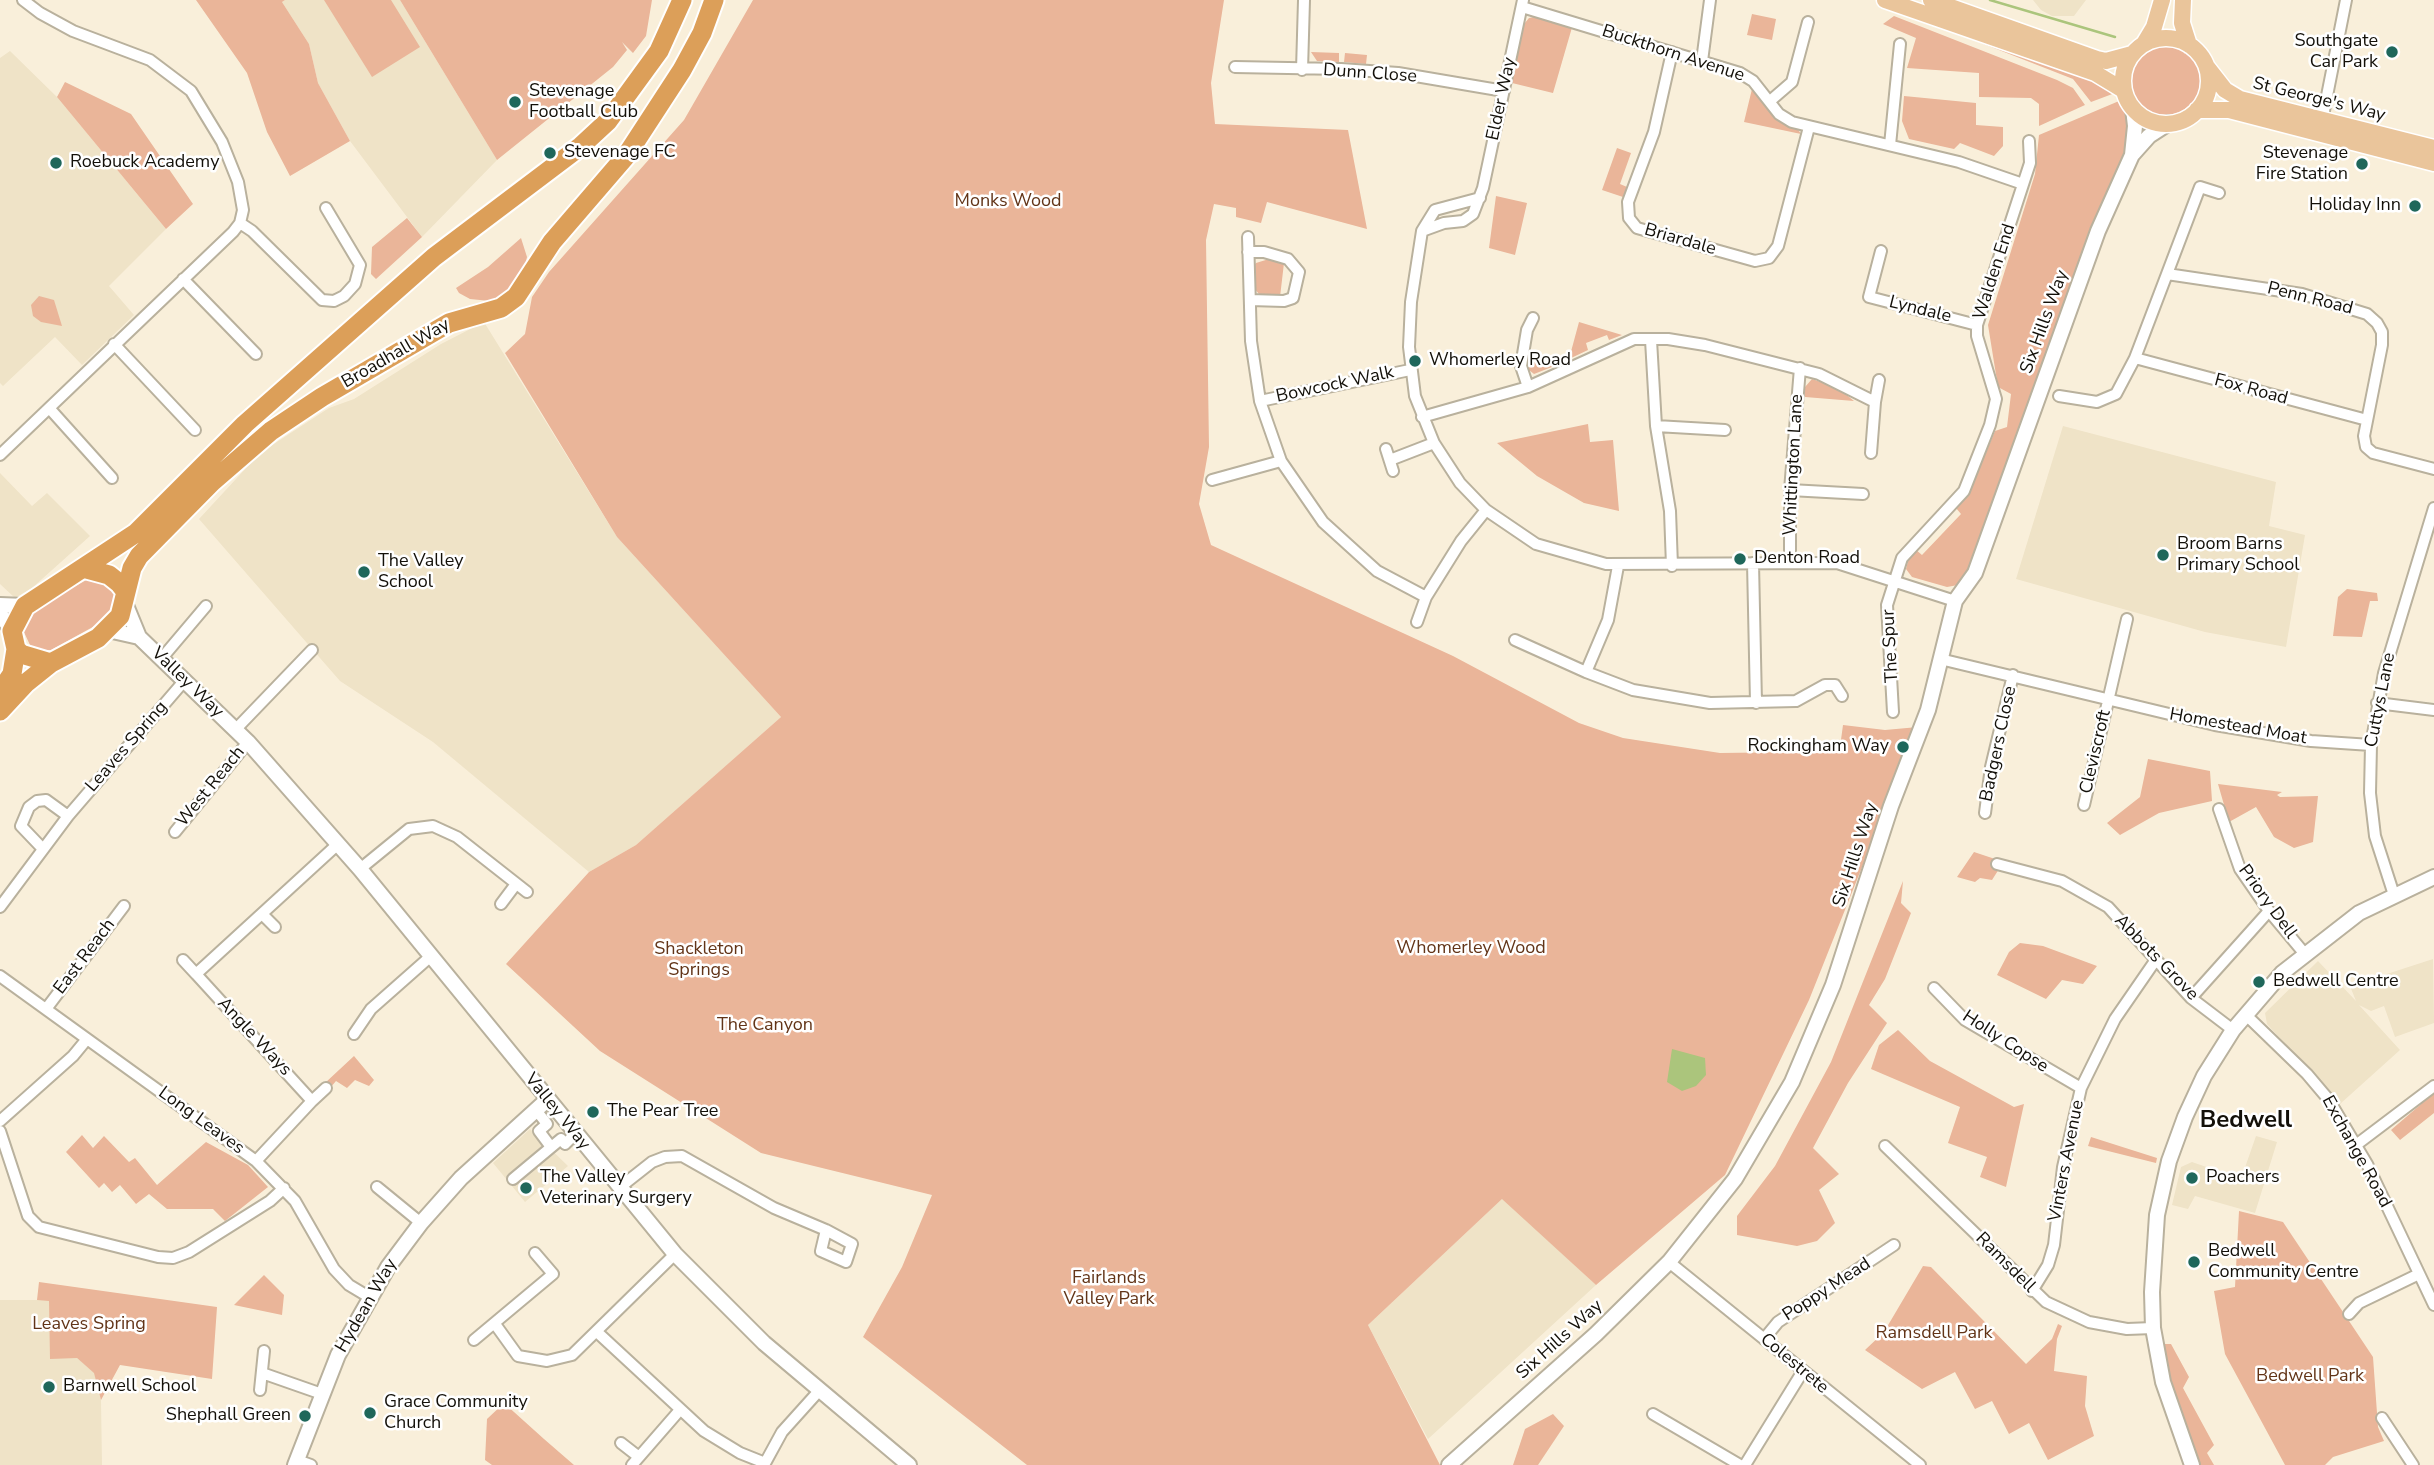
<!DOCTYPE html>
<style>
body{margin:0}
canvas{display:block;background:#f9efda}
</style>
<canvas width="2434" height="1465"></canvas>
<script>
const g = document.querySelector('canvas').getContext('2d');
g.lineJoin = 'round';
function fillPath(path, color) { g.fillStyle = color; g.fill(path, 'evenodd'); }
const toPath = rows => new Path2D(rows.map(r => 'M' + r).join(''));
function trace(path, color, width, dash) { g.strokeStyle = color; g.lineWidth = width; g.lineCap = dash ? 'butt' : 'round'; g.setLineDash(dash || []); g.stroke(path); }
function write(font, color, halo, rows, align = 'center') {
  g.font = font + ' "Nunito Sans",sans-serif'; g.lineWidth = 5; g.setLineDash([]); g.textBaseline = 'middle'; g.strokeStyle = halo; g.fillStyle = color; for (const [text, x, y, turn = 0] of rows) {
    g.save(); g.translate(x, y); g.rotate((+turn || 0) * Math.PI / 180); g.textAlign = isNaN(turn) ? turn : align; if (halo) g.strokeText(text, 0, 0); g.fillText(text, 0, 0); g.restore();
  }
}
fillPath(toPath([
 [285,0,400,0,497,160,422,237,350,141,318,83,309,44,282,2],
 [2033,0,2086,0,2074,16,2052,16,2041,10],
 [10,51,57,97,166,229,109,286,134,315,82,365,55,337,3,386,0,383,0,58],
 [484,322,617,537,781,717,636,845,589,872,433,742,340,681,199,519,260,453,329,408,354,399,441,344],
 [2063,426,2276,482,2269,526,2305,535,2286,647,2205,632,2016,579],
 [0,473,32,506,47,493,90,536,32,588,15,598,0,584],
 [2433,959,2434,1023,2395,1037,2384,1006,2371,1011,2359,1005,2400,1050,2340,1104,2267,1024,2265,1013,2318,961,2356,1001,2350,986],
 [530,1129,568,1166,525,1202,493,1163],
 [2256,1136,2277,1142,2255,1213,2195,1196,2188,1209,2172,1205,2181,1167,2192,1162,2241,1179],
 [1503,1198,1596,1285,1428,1439,1368,1325],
 [0,1300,49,1300,77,1358,95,1373,101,1400,102,1465,0,1465]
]), '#efe3c7');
fillPath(toPath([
 [196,0,285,0,282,2,309,44,318,83,350,141,290,176,267,132,247,73],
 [324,0,391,0,420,47,372,77],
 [400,0,652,0,646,36,633,53,622,42,627,50,613,67,497,160],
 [753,0,1224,0,1211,83,1215,124,1348,130,1367,229,1267,202,1261,223,1236,217,1236,208,1214,204,1206,240,1209,447,1199,504,1211,545,1453,656,1579,723,1623,738,1720,753,1797,752,1840,747,1843,725,1885,730,1918,727,1809,1000,1725,1175,1596,1285,1502,1199,1368,1325,1440,1465,1027,1465,863,1337,902,1267,932,1195,761,1153,600,1051,506,964,589,872,636,845,781,717,617,537,505,353,525,334,532,297,549,272,684,120],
 [1752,14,1776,19,1772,40,1747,35],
 [1543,15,1573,24,1553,93,1512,83,1524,24,1529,18],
 [1894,16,2057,80,2073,88,2085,105,2039,126,2039,104,2031,98,1979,97,1979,73,1907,68,1916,38,1883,24],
 [1965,32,2090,75,2115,93,2091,102,2073,79,1971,39],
 '2129 79a36 36 0 1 1 72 0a36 36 0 1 1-72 0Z',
 [1311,52,1339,53,1339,62,1317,61],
 [1345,53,1367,55,1366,64,1344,62],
 [65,82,131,114,193,204,166,229,57,97],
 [1752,89,1777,120,1797,128,1801,134,1744,122],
 [1904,96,1976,103,1976,125,2003,127,2003,146,1994,156,1960,143,1954,149,1909,139,1902,121],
 [2119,101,2128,116,2131,131,2126,155,1972,571,1958,585,1947,587,1912,577,1906,569,1909,557,1915,549,1922,555,1961,514,1956,508,1969,493,1995,431,2007,427,2011,394,1998,387,1988,325,2035,174,2039,135],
 [1617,148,1631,153,1620,184,1627,187,1623,197,1602,190],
 [1496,196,1527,203,1515,255,1489,248],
 [407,218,422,237,376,279,371,274,372,247],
 [521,238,527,257,522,279,500,298,490,301,470,299,459,293,456,288,488,267],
 [1269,259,1284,263,1280,297,1259,294,1253,287,1252,268,1256,263],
 [39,296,54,300,62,326,41,322,33,316,31,305],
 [1579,322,1622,335,1609,340,1607,335,1586,343,1588,350,1569,359],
 [1529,359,1557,365,1534,374,1529,370],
 [1812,379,1838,388,1854,401,1805,397,1805,387],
 [1588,424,1590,442,1613,440,1619,511,1584,503,1537,476,1497,443],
 [90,578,117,586,111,617,51,650,40,650,30,645,23,630,32,610],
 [2347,589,2377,593,2378,601,2370,601,2362,637,2333,636,2338,597],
 [2148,759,2210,771,2212,801,2159,813,2120,835,2107,823,2140,797],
 [2218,784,2282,792,2277,795,2280,797,2318,796,2313,842,2294,848,2274,837,2256,807,2229,822],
 [1974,852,1998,860,1999,869,1992,880,1980,878,1975,882,1957,877],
 [1903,881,1901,903,1911,913,1885,979,1869,1005,1887,1023,1848,1083,1813,1148,1839,1174,1819,1190,1835,1223,1817,1241,1797,1246,1737,1235,1737,1216,1775,1166,1831,1062],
 [2020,943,2043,946,2097,966,2083,984,2062,980,2046,999,1997,975,2009,952],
 [1898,1030,1930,1061,2014,1107,2024,1104,2006,1187,1980,1177,1987,1157,1948,1143,1960,1107,1871,1069,1879,1045],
 [354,1056,374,1080,369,1086,355,1080,347,1088,336,1081,330,1088,325,1083],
 [2434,1093,2434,1113,2400,1140,2391,1130],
 [82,1135,93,1148,104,1136,129,1162,135,1158,157,1185,206,1142,248,1165,268,1187,225,1221,213,1209,167,1209,149,1194,136,1204,120,1185,112,1192,104,1183,99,1188,66,1152],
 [2091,1137,2157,1158,2156,1163,2088,1146],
 [2239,1211,2283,1222,2373,1357,2378,1427,2384,1441,2333,1457,2325,1465,2285,1465,2225,1354,2214,1291,2235,1287],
 [1923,1266,1931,1267,2026,1364,2052,1339,2058,1324,2062,1326,2057,1339,2054,1371,2087,1376,2085,1406,2094,1436,2048,1460,2029,1423,2009,1434,1992,1401,1975,1409,1955,1372,1922,1389,1865,1350,1884,1332],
 [264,1275,284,1295,282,1315,234,1305],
 [39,1282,217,1307,212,1379,120,1365,101,1400,94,1373,77,1358,50,1359,49,1301,37,1300],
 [2161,1344,2171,1344,2189,1377,2183,1388,2214,1445,2207,1453,2214,1465,2198,1465,2180,1408,2171,1392],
 [504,1403,544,1439,574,1465,492,1465,485,1460,487,1419],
 [1553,1414,1564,1426,1538,1465,1513,1465,1525,1429]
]), '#eab599');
fillPath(toPath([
 [1672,1049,1705,1058,1706,1075,1696,1086,1682,1091,1667,1082]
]), '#abc57c');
trace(toPath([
 [1990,0,2115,37]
]), '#abc57c', 2.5);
const street = toPath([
 [1522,7,1740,73,1753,81,1779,114,1792,122,1959,162,2023,184],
 [1672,52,1654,132,1628,202,1629,218,1637,228,1755,261,1769,258,1778,246,1809,127],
 [1702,61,1710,0],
 [1235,67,1341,69,1398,73,1504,91],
 [1302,70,1304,0],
 [1770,101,1792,82,1808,22],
 [2322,121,2346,0],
 [1890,145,1900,44],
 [1480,198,1435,210,1422,231,1411,302,1409,347,1415,396,1434,443,1460,483,1486,510,1536,544,1606,564,1837,563,1955,601],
 [240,223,252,231,322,300,334,301,344,296,355,284,360,265,326,208],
 [1422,231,1444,223,1463,221,1473,214,1483,188,1523,0],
 [1248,237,1251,341,1260,401,1281,461,1323,522,1377,571,1426,597,1461,541,1486,510],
 [1881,251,1869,297,1977,325],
 [1248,252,1264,252,1288,259,1299,272,1293,298,1284,301,1250,300],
 [2167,274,2200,187,2219,193],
 [183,279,256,354],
 [1651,340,1656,426,1670,511,1672,566],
 [114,344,195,430],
 [2135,358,2367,420],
 [1528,387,1521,366,1527,330,1533,318],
 [2059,396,2097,402,2116,394,2135,358,2167,274,2302,294,2367,314,2377,323,2382,332,2382,345,2364,436,2366,447,2373,453,2434,469],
 [1260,401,1410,370],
 [1875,402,1879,380],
 [50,409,112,478],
 [1422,417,1528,387,1634,339,1668,339,1705,345,1819,374,1875,402,1871,453],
 [1656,426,1725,430],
 [1386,449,1393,471],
 [0,455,233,232,240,223,243,210,238,182,222,142,191,91,150,60,73,31,40,13,23,0],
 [1390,460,1434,443],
 [1212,480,1281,461],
 [1790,490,1863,494],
 [1790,561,1790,490,1800,368],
 [1753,563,1756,703],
 [1417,622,1426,597],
 [1515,640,1586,672,1608,620,1618,566],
 [162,658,206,606],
 [1940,659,2215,725,2311,741,2371,745],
 [1586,672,1633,690,1710,703,1796,701,1825,685,1835,685,1842,696],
 [2377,703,2434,710],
 [1893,712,1887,605,1902,558,1964,491,1990,425,1996,399,1977,336,1977,325,2030,163,2029,141],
 [236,729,312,650],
 [2084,805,2127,619],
 [2219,809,2240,869,2269,911,2304,953],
 [1985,813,1991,767,2013,675],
 [175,832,248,742],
 [43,849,21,826,29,807,37,801,46,800,68,816],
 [1997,864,2062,881,2108,907,2191,998,2233,1030],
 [360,869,409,829,433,826,457,837,527,892],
 [2394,895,2375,836,2370,793,2371,745,2384,673,2434,508],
 [501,904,516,884],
 [0,907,68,816,185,680],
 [262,914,275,927],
 [183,960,196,974],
 [0,976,256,1161,295,1201,334,1269,349,1285,369,1297],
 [1934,988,1965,1020,2081,1088],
 [2191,998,2269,911],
 [46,1009,124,906],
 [2245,1014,2307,1074,2329,1100,2367,1164,2434,1305],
 [354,1034,371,1009,431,956],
 [312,1101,326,1088],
 [536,1110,547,1124,539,1131,551,1147],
 [0,1121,73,1056,87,1039],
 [0,1131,28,1216,39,1227,158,1257,173,1258,189,1252,270,1201,284,1188],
 [2356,1145,2434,1086],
 [1885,1146,2046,1302,2089,1322,2127,1329,2153,1328],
 [256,1161,312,1101,196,974,338,844],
 [513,1179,561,1139,565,1144,575,1134],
 [377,1187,421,1223],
 [619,1188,652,1162,665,1157,682,1156,774,1208,826,1230,852,1244,846,1262,821,1251,826,1230],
 [1669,1262,1920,1465],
 [2032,1291,2048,1265,2054,1245,2063,1167,2081,1088,2115,1019,2155,961],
 [2349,1314,2359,1303,2419,1274],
 [495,1324,518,1356,547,1361,572,1355,675,1254],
 [597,1332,704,1431,740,1453,765,1463],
 [1764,1339,1778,1322,1894,1245],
 [474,1340,553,1274,535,1253],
 [262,1373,322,1394],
 [260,1390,264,1351],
 [1653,1414,1740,1465],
 [2382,1418,2413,1465],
 [621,1443,639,1457],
 [297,1460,311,1465],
 [632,1465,679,1411],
 [764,1465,782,1432,818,1392],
 [1745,1465,1803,1371]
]);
const secondary = toPath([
 [2132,155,2149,136,2169,123],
 [125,603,139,637],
 [0,605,25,606],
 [0,614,12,631],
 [108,630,139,637,248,742,360,869,675,1254,764,1343,909,1465],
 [295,1465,338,1355,388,1267,421,1223,461,1178,547,1100],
 [1449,1465,1596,1334,1669,1262,1735,1179,1792,1082,1833,985,1891,806,1928,710,1955,601,1975,573,2098,231,2132,155,2135,126,2133,109],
 [2192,1465,2163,1382,2153,1328,2152,1292,2157,1215,2169,1161,2185,1117,2204,1076,2233,1030,2282,973,2359,913,2434,877]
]);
const primary = toPath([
 [1885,0,2095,73,2123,90],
 [1931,0,2097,59,2106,61,2132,54],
 [2183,0,2182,23,2189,45],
 '2123 81a43 43 0 1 1 86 0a43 43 0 1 1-86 0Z',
 [2145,42,2154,27,2162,0],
 [2207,67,2225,90,2240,99,2434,148],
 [2197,110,2229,110,2434,163]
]);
const highway = toPath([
 [83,568,109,575,119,583,126,592,120,616,98,638,51,663,21,654,16,649,12,631,25,606,136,533,245,424,434,257,581,146,608,121,659,51,682,0],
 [126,592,132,568,139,556,212,482,271,431,322,397,449,323,501,308,516,297,552,242,626,156,682,70,702,33,714,0],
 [0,692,12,674,16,649],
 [0,711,26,683,51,663]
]);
trace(street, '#b9b19d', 14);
trace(secondary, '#b9b19d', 18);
trace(primary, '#fff', 19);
trace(highway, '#fff', 23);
trace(street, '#fff', 10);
trace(secondary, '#fff', 14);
trace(primary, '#eac59b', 16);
trace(highway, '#dc9f59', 19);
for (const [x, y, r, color] of [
 [2392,52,7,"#1f675b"],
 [515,102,7,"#1f675b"],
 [550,153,7,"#1f675b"],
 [56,163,7,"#1f675b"],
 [2362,164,7,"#1f675b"],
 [2415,206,7,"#1f675b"],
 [1415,361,7,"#1f675b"],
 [2163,555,7,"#1f675b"],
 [1740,559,7,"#1f675b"],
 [364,572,7,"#1f675b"],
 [1903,747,7,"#1f675b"],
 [2259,982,7,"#1f675b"],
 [593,1112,7,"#1f675b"],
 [2192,1178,7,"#1f675b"],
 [526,1188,7,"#1f675b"],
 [2194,1262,7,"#1f675b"],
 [49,1387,7,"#1f675b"],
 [370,1413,7,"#1f675b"],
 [305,1416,7,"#1f675b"]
]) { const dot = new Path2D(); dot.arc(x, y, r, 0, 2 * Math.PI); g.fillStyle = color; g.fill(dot); trace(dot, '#fff', 2.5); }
write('18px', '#131009', '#fff', [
 ["Southgate",2378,42,"right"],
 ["Car Park",2378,63,"right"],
 ["Stevenage",529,92],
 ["Football Club",529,113],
 ["Stevenage FC",564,153],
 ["Stevenage",2348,154,"right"],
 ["Fire Station",2348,175,"right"],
 ["Roebuck Academy",70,163],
 ["Holiday Inn",2401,206,"right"],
 ["Whomerley Road",1429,361],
 ["Broom Barns",2177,545],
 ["Primary School",2177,566],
 ["Denton Road",1754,559],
 ["The Valley",378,562],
 ["School",378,583],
 ["Rockingham Way",1889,747,"right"],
 ["Bedwell Centre",2273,982],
 ["The Pear Tree",607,1112],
 ["The Valley",540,1178],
 ["Veterinary Surgery",540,1199],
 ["Poachers",2206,1178],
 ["Bedwell",2208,1252],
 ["Community Centre",2208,1273],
 ["Barnwell School",63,1387],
 ["Grace Community",384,1403],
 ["Church",384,1424],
 ["Shephall Green",291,1416,"right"]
], 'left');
write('18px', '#131009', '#fff', [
 ["Buckthorn Avenue",1673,54,18],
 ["Dunn Close",1370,74,4],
 ["Elder Way",1502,99,-78],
 ["St George's Way",2319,100,14],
 ["Briardale",1680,240,16],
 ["Walden End",1995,272,-72],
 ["Penn Road",2310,299,14],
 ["Lyndale",1920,310,14],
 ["Six Hills Way",2045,322,-70],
 ["Broadhall Way",396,354,-30],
 ["Bowcock Walk",1335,385,-12],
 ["Fox Road",2251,390,15],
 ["Whittington Lane",1794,465,-87],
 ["The Spur",1891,646,-93],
 ["Valley Way",187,683,44],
 ["Cuttys Lane",2381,700,-79],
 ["Homestead Moat",2238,727,10],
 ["Badgers Close",1999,744,-78],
 ["Leaves Spring",127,747,-49],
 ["Cleviscroft",2096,752,-77],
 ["West Reach",211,787,-51],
 ["Six Hills Way",1856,855,-72],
 ["Priory Dell",2267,902,54],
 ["East Reach",85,957,-53],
 ["Abbots Grove",2156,958,46],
 ["Angle Ways",254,1037,47],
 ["Holly Copse",2005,1042,33],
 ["Valley Way",557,1112,51],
 ["Long Leaves",201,1121,36],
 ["Exchange Road",2356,1152,61],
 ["Vinters Avenue",2067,1161,-79],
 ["Ramsdell",2005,1263,45],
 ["Poppy Mead",1827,1290,-33],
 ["Hydean Way",367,1306,-60],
 ["Six Hills Way",1560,1340,-42],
 ["Colestrete",1794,1364,40]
]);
write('18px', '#623417', '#fff', [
 ["Monks Wood",1008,202],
 ["Whomerley Wood",1471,949],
 ["Shackleton",699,950],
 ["Springs",699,971],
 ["The Canyon",765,1026],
 ["Fairlands",1109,1279],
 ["Valley Park",1109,1300],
 ["Leaves Spring",89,1325],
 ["Ramsdell Park",1934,1334],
 ["Bedwell Park",2310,1377]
]);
write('bold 24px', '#131009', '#fff', [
 ["Bedwell",2246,1121]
]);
</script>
